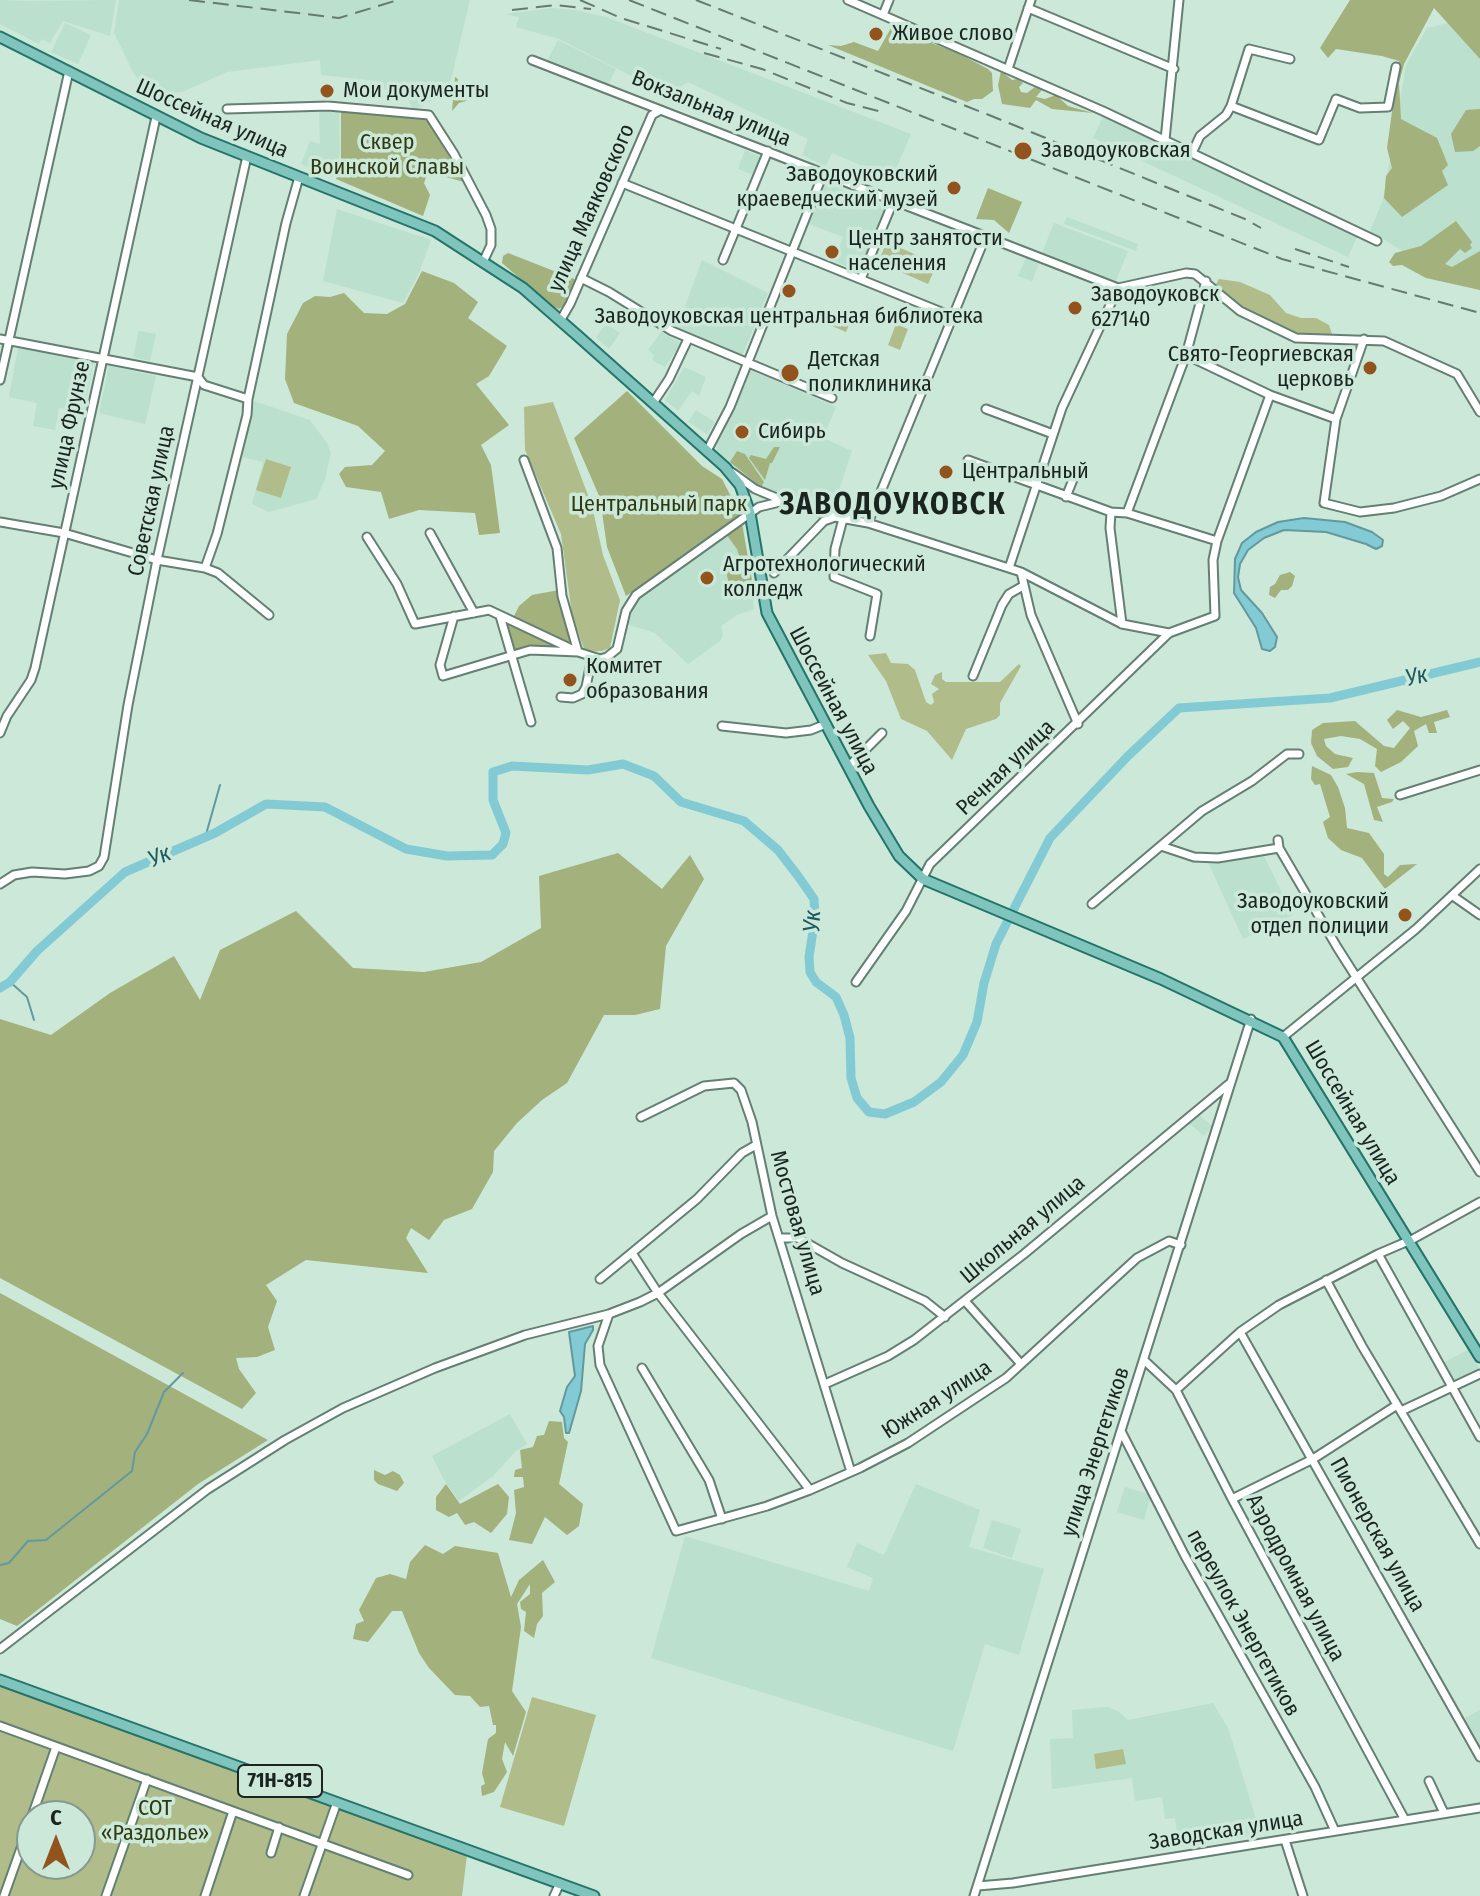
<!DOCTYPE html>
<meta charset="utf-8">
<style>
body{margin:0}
#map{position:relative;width:1480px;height:1896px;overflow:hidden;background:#cbe8d9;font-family:"Fira Sans Condensed",sans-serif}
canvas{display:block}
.north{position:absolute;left:16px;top:1800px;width:80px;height:80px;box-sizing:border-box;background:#cbe8d9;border:2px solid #849a8f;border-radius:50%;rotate:0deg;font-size:22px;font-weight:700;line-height:32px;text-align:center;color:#1a2520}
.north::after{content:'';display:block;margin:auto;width:28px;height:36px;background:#93531d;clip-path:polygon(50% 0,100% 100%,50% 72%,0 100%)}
</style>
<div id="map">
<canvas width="1480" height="1896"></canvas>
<div class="north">С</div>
</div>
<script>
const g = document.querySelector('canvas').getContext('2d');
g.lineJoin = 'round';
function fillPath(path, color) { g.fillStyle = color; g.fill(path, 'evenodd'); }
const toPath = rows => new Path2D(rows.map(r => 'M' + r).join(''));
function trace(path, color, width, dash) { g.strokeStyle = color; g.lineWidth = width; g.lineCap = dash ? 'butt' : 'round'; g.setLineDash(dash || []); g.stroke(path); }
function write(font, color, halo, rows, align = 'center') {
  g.font = font + ' "Fira Sans Condensed",sans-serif'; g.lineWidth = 7; g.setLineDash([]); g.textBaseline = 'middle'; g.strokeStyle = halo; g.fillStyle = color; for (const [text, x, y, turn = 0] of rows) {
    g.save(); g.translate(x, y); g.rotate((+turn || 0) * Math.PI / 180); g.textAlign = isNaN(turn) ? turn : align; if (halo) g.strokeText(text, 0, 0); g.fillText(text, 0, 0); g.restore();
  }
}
fillPath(toPath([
 [0,0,29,1,116,0,110,36,63,21,50,43,42,39,39,44,0,24],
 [119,0,470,0,448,92,414,110,408,100,407,90,382,89,377,81,321,75,320,60,227,72,182,92,158,93,144,86,134,74,114,33],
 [553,8,575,10,606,17,911,134,892,178,832,153,826,166,802,155,808,139,688,82,667,94,559,39,516,27,519,17,505,14],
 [1480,15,1480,267,1456,284,1370,231,1383,200,1406,65,1427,28],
 [65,23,91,35,78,64,51,52],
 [558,40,616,69,607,86,546,63],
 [339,111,340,154,332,177,301,164,310,141,320,144,319,112],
 [1103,116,1358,235,1348,257,1093,138],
 [745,150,761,157,753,175,738,169],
 [826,183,888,208,862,272,834,261,843,237,809,224],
 [337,209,431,240,419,273,403,303,323,281],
 [1067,217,1138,244,1136,251,1064,224],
 [1054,223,1128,251,1116,281,1042,253],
 [1026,258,1039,263,1032,281,1018,276],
 [702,260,768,293,741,359,676,331],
 [606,324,620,333,609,349,596,337],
 [139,331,156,334,150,361,133,357],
 [661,332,681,343,665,367,652,360,654,355,648,350],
 [18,347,94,360,84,412,59,408,55,430,33,426,37,403,9,397],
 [109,366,156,376,145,424,99,413],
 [684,367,706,377,699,396,692,391,678,411,665,400],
 [750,370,836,407,823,438,852,451,832,511,761,488,718,456,716,442],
 [254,401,310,420,327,443,331,453,325,479,316,499,269,512,252,504,263,462,242,457],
 [696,410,715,422,707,434,688,422],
 [743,522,754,609,737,615,721,626,723,636,720,641,688,664,655,633,627,624,637,598],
 [1262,852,1293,915,1243,939,1208,862],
 [1197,1113,1212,1126,1204,1136,1188,1122],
 [1469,1349,1480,1370,1454,1384,1443,1363],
 [510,1414,527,1444,516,1451,493,1476,459,1501,443,1478,432,1456],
 [916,1484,980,1510,969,1547,1044,1569,1019,1655,985,1644,953,1751,651,1658,685,1536,869,1591,873,1578,847,1567,857,1543,884,1555],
 [1125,1487,1151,1495,1144,1520,1117,1512],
 [992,1520,1021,1529,1012,1558,983,1548],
 [1213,1703,1228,1728,1261,1835,1179,1847,1175,1818,1165,1819,1162,1797,1135,1801,1132,1778,1052,1789,1050,1739,1073,1738,1072,1710,1107,1707,1118,1711,1128,1720],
 [1480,1710,1480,1748,1465,1718]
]), '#bbe0cd');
fillPath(toPath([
 [887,242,937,264,928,284,878,262],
 [1219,279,1240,282,1270,295,1286,313,1301,318,1316,318,1329,325,1333,337,1312,337,1291,332,1243,308,1215,286],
 [821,311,850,323,846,332,818,320],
 [896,324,908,329,900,350,888,345],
 [553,402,592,506,603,555,620,600,610,648,602,651,585,652,572,614,561,534,525,450,524,407],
 [266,459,291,467,281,498,256,490],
 [886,653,891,663,908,664,915,670,926,702,931,705,934,702,932,694,939,689,931,684,935,675,942,672,942,679,946,682,1000,682,1019,664,1021,666,1000,703,1000,715,996,719,966,729,952,760,927,731,901,719,886,681,868,655],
 [0,1686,467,1855,462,1896,0,1896],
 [32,1816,80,1816,80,1864,32,1864],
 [532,1697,596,1715,564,1826,500,1807],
 [1123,1749,1126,1764,1096,1769,1094,1754]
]), '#b0bd8a');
fillPath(toPath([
 [1350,0,1480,0,1480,59,1434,8,1404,64,1399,83,1401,119,1437,138,1448,165,1442,171,1448,185,1402,217,1384,198,1386,176,1392,168,1387,148,1399,61,1382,56,1336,49,1328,58,1320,48],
 [891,28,958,53,988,69,992,73,993,91,982,99,974,99,967,102,828,45,841,46,854,42,878,51],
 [1001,71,1012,80,1018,79,1023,83,1019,87,1021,92,1027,93,1035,87,1042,90,1036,97,1045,99,1056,95,1068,106,1093,113,1052,109,1036,100,1030,108,1002,104,998,85],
 [455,77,458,79,457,86,466,90,468,96,466,101,459,103,452,111],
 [341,109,426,117,464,182,428,172,424,183,430,195,423,216,336,179,341,161],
 [1480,109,1480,146,1473,151,1455,152,1451,134,1466,110],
 [988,188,1022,202,1009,233,994,220,976,219],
 [1456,221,1472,242,1470,245,1472,248,1465,253,1460,249,1445,264,1452,267,1480,251,1480,290,1426,278,1402,265,1393,266,1389,262,1395,253,1421,246],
 [508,253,577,280,566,304,559,309,550,305,502,263,503,256],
 [422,271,454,283,478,302,468,318,507,346,489,376,476,384,509,425,481,445,491,465,500,533,479,535,475,513,419,510,389,519,381,492,346,487,339,474,345,467,372,465,385,451,358,426,294,403,285,379,287,334,303,303,315,296,330,297,344,293,364,313,387,314,405,304],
 [627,391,702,466,722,479,741,516,626,596,607,547,600,498,574,438],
 [774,447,780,447,772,463,770,463,765,480,749,458,751,455,766,459],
 [737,451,745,454,764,482,761,487,730,462],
 [742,524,752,580,731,591,726,572,741,562,737,549,726,534],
 [1290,572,1295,576,1292,586,1288,590,1281,590,1275,598,1269,595,1270,587,1275,584,1280,575],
 [559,590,562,610,573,640,570,645,512,620,519,606,532,595],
 [509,623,566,649,511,653,504,626],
 [1397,710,1421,717,1447,710,1450,717,1434,722,1437,733,1429,733,1426,724,1414,731,1418,746,1401,762,1381,772,1375,766,1377,749,1360,739,1341,736,1324,739,1326,746,1335,754,1353,758,1348,767,1333,769,1317,756,1311,743,1312,730,1323,723,1355,721,1384,746,1394,748,1410,728,1403,721,1393,729,1387,720],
 [1312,766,1331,775,1338,787,1345,808,1347,828,1369,833,1384,854,1384,874,1388,877,1400,865,1417,864,1385,889,1362,858,1341,850,1328,838,1323,822,1330,817,1320,784,1315,785,1311,779],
 [1357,772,1374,773,1382,798,1394,799,1392,802,1377,807,1383,822,1374,820,1364,784,1346,774],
 [618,853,662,889,690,855,704,879,666,946,660,1009,635,1015,604,1015,567,1083,542,1100,517,1123,494,1151,493,1172,472,1209,444,1220,429,1240,411,1228,406,1238,428,1273,306,1260,266,1285,277,1301,268,1327,275,1350,257,1357,236,1358,239,1369,256,1393,242,1409,0,1278,0,1019,51,1035,110,993,174,956,200,1000,220,950,296,911,353,968,424,972,481,962,541,928,539,876],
 [0,1293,268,1440,198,1484,17,1626,0,1619],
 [549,1421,562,1422,564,1438,568,1442,559,1484,583,1504,579,1526,567,1535,545,1517,532,1544,509,1540,516,1513,514,1490,524,1487,523,1477,514,1477,515,1470,522,1468,520,1450,533,1447,537,1436,544,1435],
 [374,1470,385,1475,393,1471,400,1475,404,1483,397,1491,378,1484,374,1480],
 [446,1484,460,1504,498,1484,509,1497,507,1514,491,1533,474,1522,465,1525,457,1513,449,1517,436,1510,436,1497],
 [425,1545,443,1554,455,1546,498,1553,511,1597,519,1580,543,1560,555,1582,542,1593,543,1616,537,1624,534,1638,524,1631,526,1612,521,1609,520,1602,530,1594,530,1584,517,1604,521,1627,512,1691,526,1712,513,1756,505,1742,502,1759,507,1772,494,1792,482,1796,481,1786,485,1784,482,1773,488,1739,496,1733,496,1725,493,1725,489,1706,480,1707,470,1696,455,1695,429,1668,419,1653,402,1611,392,1611,368,1642,353,1639,356,1624,364,1621,359,1610,376,1578,390,1574,406,1579,410,1562]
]), '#a3b17c');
const water = toPath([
 [1304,518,1345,522,1372,532,1383,540,1382,546,1376,549,1366,544,1326,532,1284,530,1264,538,1248,550,1240,564,1238,577,1241,590,1262,613,1277,637,1275,647,1270,651,1262,649,1256,628,1234,593,1235,559,1242,543,1256,532,1278,522,1304,518],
 [593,1326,593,1330,585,1344,581,1391,569,1433,566,1433,564,1417,560,1411,567,1387,575,1376,569,1332,593,1326]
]);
fillPath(water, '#82cbd4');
trace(water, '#63999e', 2);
trace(toPath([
 [205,838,220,785],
 [10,982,27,997,34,1020],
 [0,1565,9,1563,28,1541,46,1540,132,1471,135,1452,147,1434,164,1392,183,1373]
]), '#63999e', 2);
trace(toPath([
 [0,988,10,982,37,951,125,872,215,833,266,804,325,807,406,849,447,856,492,855,503,844,506,833,493,800,493,772,512,766,588,770,623,764,654,776,681,802,744,821,778,850,798,876,814,899,815,918,809,957,810,972,816,982,836,997,844,1015,850,1038,851,1078,857,1098,869,1112,885,1114,914,1102,941,1082,963,1055,977,1022,984,983,996,944,1050,838,1128,756,1179,708,1330,698,1480,662]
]), '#82cbd4', 9);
const minor = toPath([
 [848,0,1103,111,1377,241],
 [1028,8,1174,69],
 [883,15,889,0],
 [532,60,1118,288,1186,273,1195,274,1240,311,1296,338,1384,341,1457,374,1480,412],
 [1008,69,1031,0],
 [1231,106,1249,49,1290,59],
 [227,109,328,106,429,115,454,154,486,215,491,229,491,245,484,260],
 [1165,140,1179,0],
 [1192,153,1200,136,1226,115,1231,106,1319,140,1336,99,1360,108,1388,107,1396,67],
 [622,183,954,317],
 [723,260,768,151],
 [581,278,609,292,672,331,832,398],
 [861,279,893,202],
 [560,321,570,304,652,115,659,111],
 [0,339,198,377,204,385,248,399],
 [1364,339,1336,419,1324,503,1360,512,1394,508,1441,496,1480,479],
 [1186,355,1270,395,1336,419],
 [0,380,69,71],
 [653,403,669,379,688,339],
 [986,409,1053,434],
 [707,451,730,407,823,174],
 [968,460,1111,512,1127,513,1217,541],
 [733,473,755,489,784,501,835,517,868,523,1021,572,1122,624,1169,633],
 [1066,497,1076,472],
 [1111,512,1110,528,1122,624],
 [1127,513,1186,355,1206,281],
 [843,519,835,549,834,577,877,594,870,636],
 [0,522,64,533,157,560,205,568,218,573,269,615],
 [868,523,985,238],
 [430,533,474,613],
 [367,537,397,584,415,624,489,610,578,652,600,659,607,657,617,649,626,611,636,595,759,507,784,501],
 [205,568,217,534,247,415,248,399,286,223,299,177],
 [1009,568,1062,408,1118,288],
 [1021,572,1031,615,1078,724],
 [774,573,824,521,835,517],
 [454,616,440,665,443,676,530,650,578,652,562,596,557,548,524,460],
 [500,616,531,722],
 [973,676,1002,605,1009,594,1023,586],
 [561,697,573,698,582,694,586,687,592,657],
 [722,726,786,733,811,730,826,724],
 [0,733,7,716,31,680,35,668,156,117],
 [849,766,882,733],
 [1400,795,1480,770],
 [1278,840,1279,848,1337,947,1480,1172],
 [1161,846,1194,857,1218,858,1279,848],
 [0,884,14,875,32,872,65,874,89,871,99,866,104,857,128,705,157,560,247,156],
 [1453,896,1480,915],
 [1092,904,1202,811,1252,781,1287,754,1299,754],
 [856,982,906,911,930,864,1169,633,1215,616,1213,560,1217,541,1270,395],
 [1283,1037,1416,929,1480,869],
 [641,1117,704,1086,734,1083,741,1090,752,1122,772,1216,851,1472],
 [781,1238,798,1238,842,1263,925,1301,945,1317],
 [632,1253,658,1293,810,1490],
 [1378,1254,1480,1437],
 [600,1279,697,1199,742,1153,756,1145],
 [1326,1280,1362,1346,1480,1544],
 [965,1301,1021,1364],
 [609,1314,598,1346,600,1365,676,1531,767,1506,810,1490,860,1468,908,1443,1006,1378,1137,1258,1169,1241,1181,1245],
 [1240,1332,1480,1757],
 [1145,1361,1176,1390,1232,1499,1405,1820],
 [642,1368,709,1480,722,1519],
 [825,1384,888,1356,914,1340,1024,1254,1229,1084],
 [1176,1390,1240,1332,1279,1305,1378,1254,1413,1239,1480,1202],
 [1401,1411,1480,1374],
 [1121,1431,1185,1556,1315,1787,1335,1831],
 [1232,1499,1313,1459,1397,1405],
 [0,1649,208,1489,285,1440,343,1408,435,1368,525,1335,609,1314,640,1302,658,1293,741,1234,772,1216],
 [0,1726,408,1875],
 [1429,1781,1444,1813],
 [32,1816,56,1747],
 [1285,1840,1303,1896],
 [271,1853,279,1827],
 [978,1886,1013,1883,1480,1808],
 [4,1896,32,1817],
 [106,1896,147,1779],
 [205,1896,233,1811],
 [304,1896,337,1802],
 [554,1896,560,1883],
 [974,1896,1251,1019]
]);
const major = toPath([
 [0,37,201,138,435,231,523,288,578,336,725,467,740,485,750,513,767,613,869,806,899,856,923,879,1161,979,1283,1037,1480,1357],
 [0,1680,594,1896]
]);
trace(minor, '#657f72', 11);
trace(major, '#247469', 13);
trace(minor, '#fff', 7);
trace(major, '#7fc5bd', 9);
trace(toPath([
 [189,0,339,18,398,0],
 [580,0,621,18,721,49],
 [629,0,1282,259,1480,313],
 [696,0,989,115,1245,219,1261,228],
 [512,10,556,5,591,9],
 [704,53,762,69,847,103,886,113],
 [1295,249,1349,267]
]), '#677a71', 2, [16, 8]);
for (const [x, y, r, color] of [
 [876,34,8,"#93531d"],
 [327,91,8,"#93531d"],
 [1023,151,10,"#93531d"],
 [954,188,8,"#93531d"],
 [832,252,8,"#93531d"],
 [789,291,8,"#93531d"],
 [1075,308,8,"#93531d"],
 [1370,368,8,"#93531d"],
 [790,373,10,"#93531d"],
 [742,432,8,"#93531d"],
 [946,472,8,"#93531d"],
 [707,578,8,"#93531d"],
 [570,680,8,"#93531d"],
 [1405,915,8,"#93531d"]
]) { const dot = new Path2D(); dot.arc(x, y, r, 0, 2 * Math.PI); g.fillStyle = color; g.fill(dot); trace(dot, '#cbe8d9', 3); }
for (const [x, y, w] of [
 [280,1781,84]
]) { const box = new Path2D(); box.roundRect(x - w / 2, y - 16, w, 32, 6); g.fillStyle = '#cbe8d9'; g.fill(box); trace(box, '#1a2520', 2); }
write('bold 20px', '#1a2520', null, [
 ["71Н-815",280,1781]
]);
write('22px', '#1a2520', '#cbe8d9', [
 ["Живое слово",892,34],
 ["Мои документы",343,91],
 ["Заводоуковская",1041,151],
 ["Заводоуковский",938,175,"right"],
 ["краеведческий музей",938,200,"right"],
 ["Центр занятости",848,239],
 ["населения",848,264],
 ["Заводоуковск",1091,295],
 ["627140",1091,320],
 ["Заводоуковская центральная библиотека",789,317,"center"],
 ["Свято-Георгиевская",1354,355,"right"],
 ["церковь",1354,380,"right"],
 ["Детская",808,360],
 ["поликлиника",808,385],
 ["Сибирь",758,432],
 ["Центральный",962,472],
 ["Агротехнологический",723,565],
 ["колледж",723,590],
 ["Комитет",586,667],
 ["образования",586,692],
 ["Заводоуковский",1389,902,"right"],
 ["отдел полиции",1389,927,"right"]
], 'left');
write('22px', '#1a2520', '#cbe8d9', [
 ["Вокзальная улица",711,109,22],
 ["Шоссейная улица",212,119,24],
 ["улица Маяковского",592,208,-66],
 ["улица Фрунзе",70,425,-78],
 ["Советская улица",152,501,-78],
 ["Шоссейная улица",833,701,62],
 ["Речная улица",1006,768,-44],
 ["Шоссейная улица",1352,1113,59],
 ["Мостовая улица",797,1223,74],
 ["Школьная улица",1023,1230,-40],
 ["Южная улица",937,1400,-33],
 ["улица Энергетиков",1096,1452,-72],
 ["Пионерская улица",1377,1535,61],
 ["Аэродромная улица",1295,1578,62],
 ["переулок Энергетиков",1243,1623,61],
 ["Заводская улица",1226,1831,-9]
]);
write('22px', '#303910', '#cbe8d9', [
 ["Сквер",387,143],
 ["Воинской Славы",387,168],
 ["Центральный парк",659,505],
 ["СОТ",155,1809],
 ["«Раздолье»",155,1834]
]);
write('italic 24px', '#1d5b61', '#cbe8d9', [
 ["Ук",1417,677,-13],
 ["Ук",160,857,-23],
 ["Ук",813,921,-88]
]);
g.letterSpacing = '2px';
write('bold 30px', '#1a2520', '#cbe8d9', [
 ["ЗАВОДОУКОВСК",893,506]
]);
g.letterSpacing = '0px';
</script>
